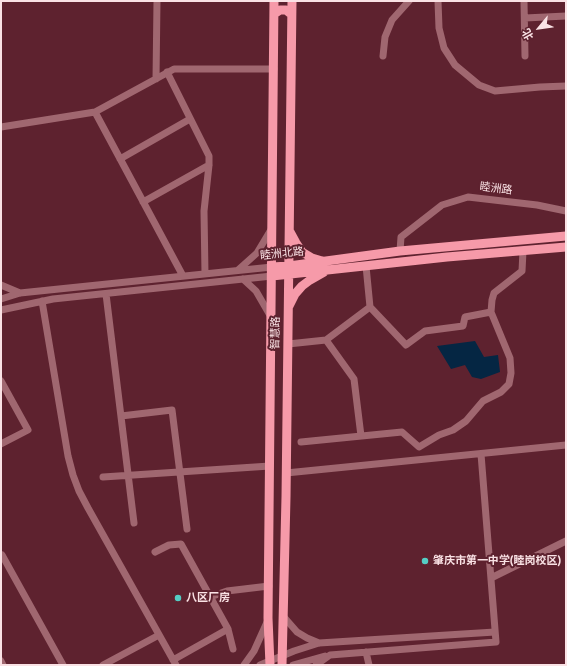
<!DOCTYPE html>
<meta charset="utf-8">
<style>
body{margin:0}
#map{position:relative;width:567px;height:666px;overflow:hidden;background:#5e222f;font-family:"Varela Round","Noto Sans SC",sans-serif}
canvas{display:block}
.frame{position:absolute;inset:0;border:2px solid #fae2e5;pointer-events:none}
.north{position:absolute;left:519px;top:8px;width:40px;height:40px;-webkit-text-stroke:3px #5e222f;paint-order:stroke;rotate:241deg;font-size:11px;font-weight:700;line-height:16px;text-align:center;color:#fae2e5}
.north::after{content:'';display:block;margin:auto;width:14px;height:18px;background:#fae2e5;clip-path:polygon(50% 0,100% 100%,50% 72%,0 100%)}
</style>
<div id="map">
<canvas width="567" height="666"></canvas>
<div class="frame"></div>
<div class="north">北</div>
</div>
<script>
const g = document.querySelector('canvas').getContext('2d');
g.lineJoin = 'round';
function fillPath(path, color) { g.fillStyle = color; g.fill(path, 'evenodd'); }
const toPath = rows => new Path2D(rows.map(r => 'M' + r).join(''));
function trace(path, color, width, dash) { g.strokeStyle = color; g.lineWidth = width; g.lineCap = dash ? 'butt' : 'round'; g.setLineDash(dash || []); g.stroke(path); }
function write(font, color, halo, rows, align = 'center') {
  g.font = font + ' "Varela Round","Noto Sans SC",sans-serif'; g.lineWidth = 4; g.setLineDash([]); g.textBaseline = 'middle'; g.strokeStyle = halo; g.fillStyle = color; for (const [text, x, y, turn = 0] of rows) {
    g.save(); g.translate(x, y); g.rotate((+turn || 0) * Math.PI / 180); g.textAlign = isNaN(turn) ? turn : align; if (halo) g.strokeText(text, 0, 0); g.fillText(text, 0, 0); g.restore();
  }
}
fillPath(toPath([
 [475,341,484,357,498,355,500,372,481,379,472,377,465,365,451,369,437,346]
]), '#052643');
trace(toPath([
 [438,1,439,28,444,48,455,65,479,85,495,91,540,87,566,86],
 [524,1,525,56],
 [525,18,566,16],
 [383,56,385,37,392,20,409,1],
 [167,72,209,156,209,165,204,211,205,274],
 [156,79,157,1],
 [95,112,183,276],
 [1,127,95,112,174,69,274,69],
 [120,159,190,119],
 [143,202,209,165],
 [400,251,401,237,442,205,468,197,537,205,566,211],
 [366,266,370,307,406,345,425,331,463,326,465,317,491,312],
 [238,270,257,253,272,228],
 [243,279,256,291,271,317],
 [1,285,20,293],
 [106,294,134,523],
 [1,299,20,293,272,267],
 [42,301,68,456,73,475,79,491,88,508,176,665],
 [1,310,53,299,272,276],
 [288,344,326,340],
 [1,381,28,430,1,444],
 [121,416,172,410,187,529],
 [361,436,354,379,326,340,370,307],
 [301,442,402,432,419,447,439,435,453,430,466,421,483,401,501,392,509,384,511,373,510,358,491,312,492,300,494,293,522,271,523,251],
 [286,473,566,445],
 [103,477,270,466],
 [155,552,169,545,181,544,228,629,233,649],
 [2,555,63,665],
 [491,578,566,541],
 [210,597,227,591,269,586],
 [283,616,297,632,307,638,319,643],
 [366,652,369,665],
 [173,660,228,629],
 [1,661,3,665],
 [103,665,159,635],
 [244,665,254,651,268,620],
 [260,665,294,651,319,643,495,632],
 [293,665,325,656],
 [316,665,330,655,496,642,481,454]
]), '#a06770', 7);
trace(toPath([
 [274,14,280,10,286,10,291,14],
 [290,232,296,243,302,252,312,258,322,261],
 [272,267,289,266,400,251,566,236],
 [272,276,447,257,566,247],
 [289,306,295,294,302,286,310,280,324,272],
 [270,665,268,618,274,1],
 [282,665,286,497,292,1]
]), '#f69aa9', 9);
for (const [x, y, r, color] of [
 [425,561,4,"#55cec5"],
 [178,598,4,"#55cec5"]
]) { const dot = new Path2D(); dot.arc(x, y, r, 0, 2 * Math.PI); g.fillStyle = color; g.fill(dot); trace(dot, '#5e222f', 1.5); }
write('11px', '#fae2e5', '#5e222f', [
 ["睦洲路",496,189,7],
 ["睦洲北路",282,254,-6],
 ["智慧路",276,333,-89]
]);
write('bold 11px', '#fae2e5', '#5e222f', [
 ["肇庆市第一中学(睦岗校区)",433,561],
 ["八区厂房",186,598]
], 'left');
</script>
